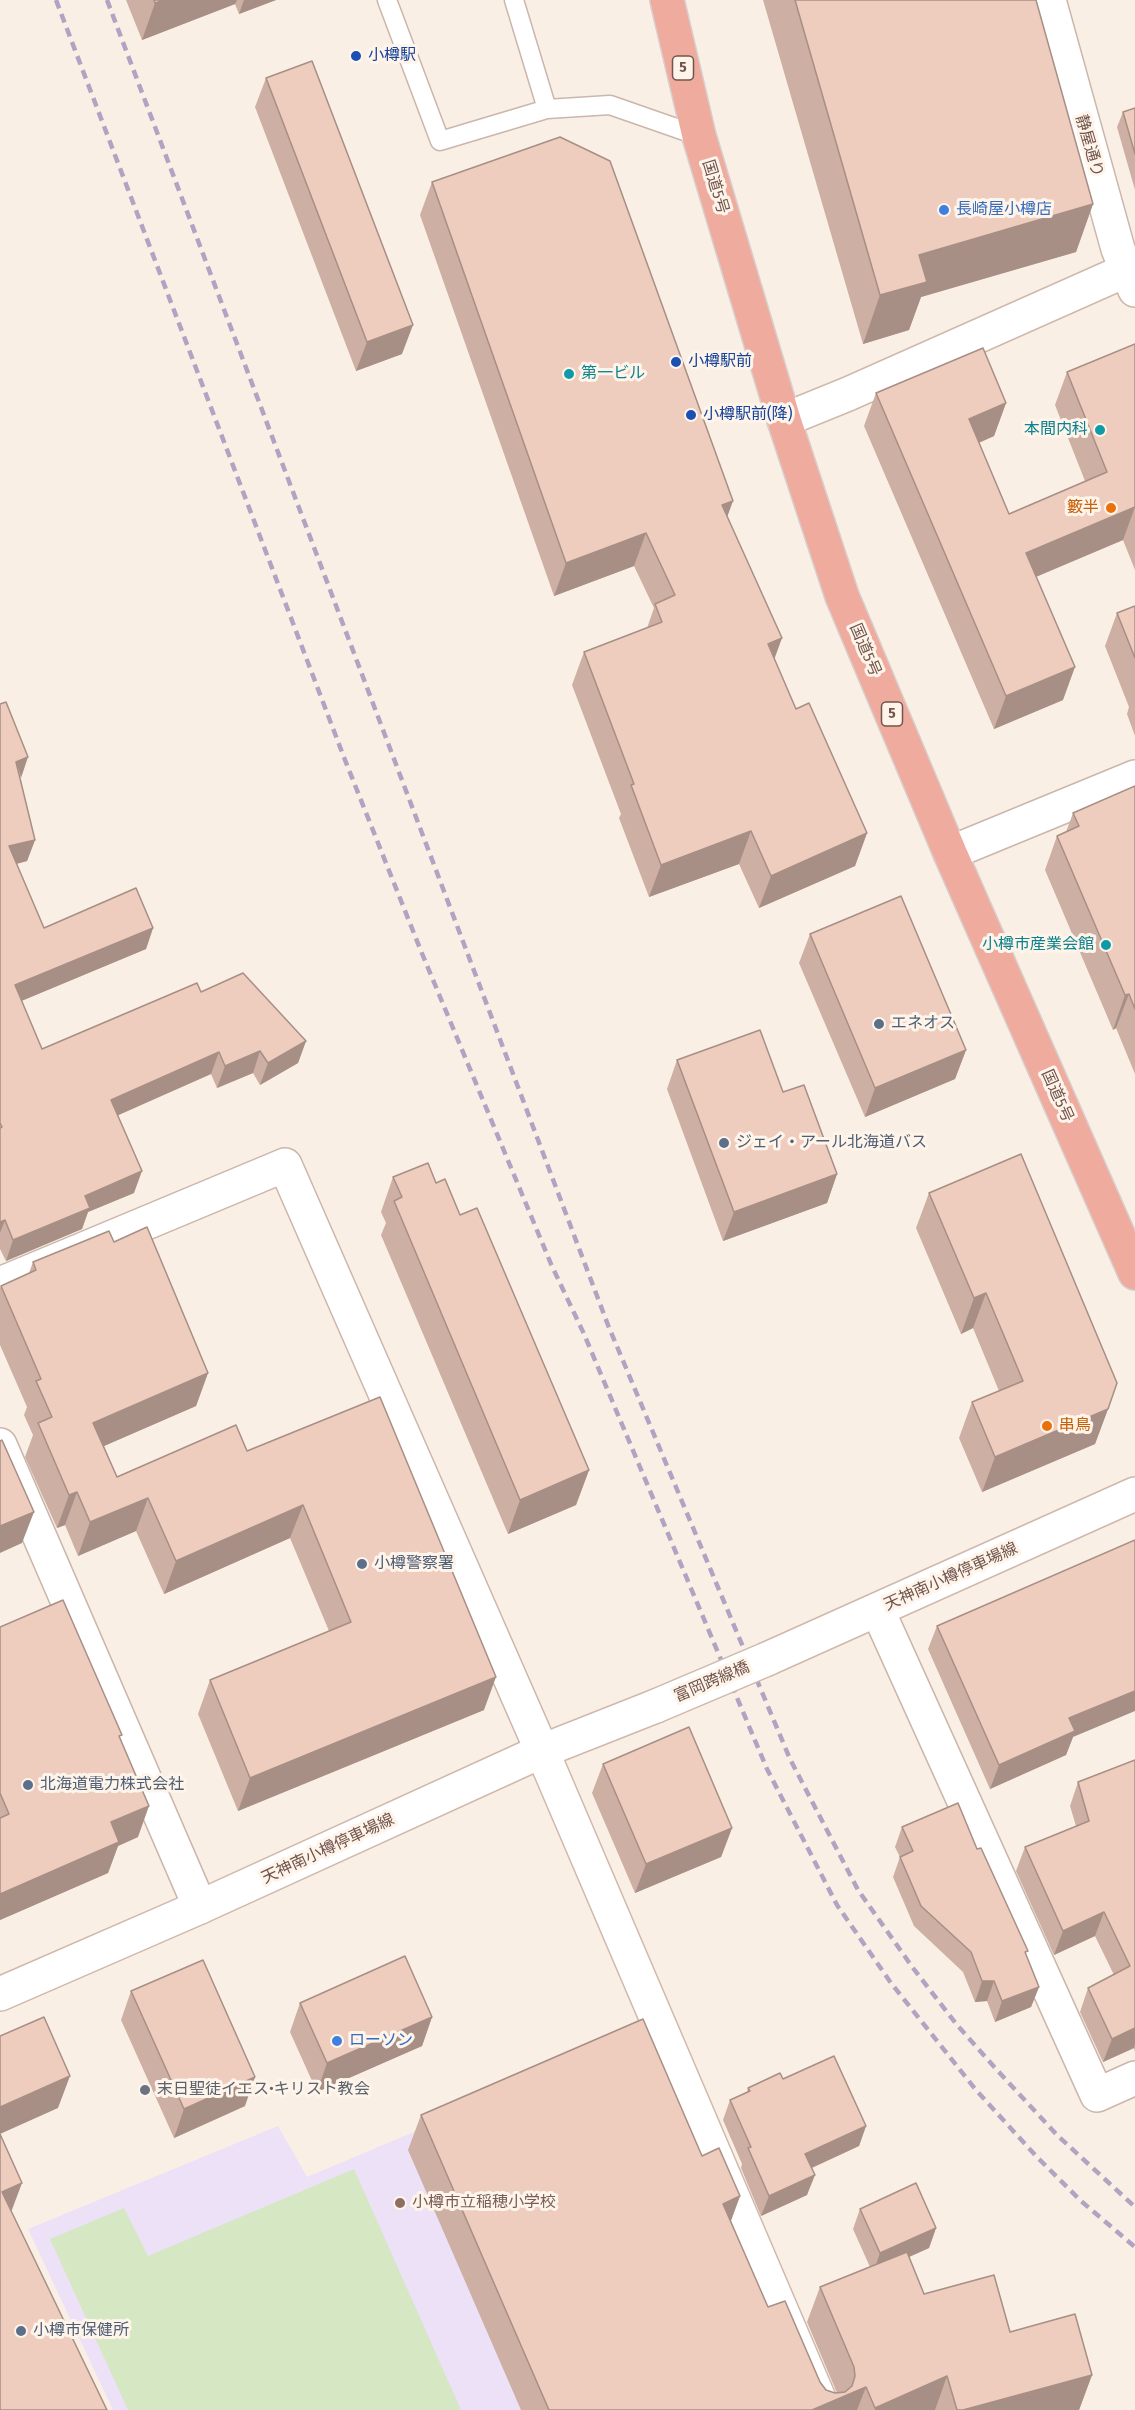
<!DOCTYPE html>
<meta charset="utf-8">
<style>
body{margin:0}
canvas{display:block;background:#faefe4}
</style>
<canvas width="1135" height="2410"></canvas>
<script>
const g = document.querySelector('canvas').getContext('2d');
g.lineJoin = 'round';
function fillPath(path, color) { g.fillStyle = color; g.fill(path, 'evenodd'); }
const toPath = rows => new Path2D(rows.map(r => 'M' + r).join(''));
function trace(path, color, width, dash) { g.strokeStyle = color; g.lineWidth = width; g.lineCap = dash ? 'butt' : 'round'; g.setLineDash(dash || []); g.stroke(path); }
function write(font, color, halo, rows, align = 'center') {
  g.font = font + ' "Fira Sans Condensed","Noto Sans JP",sans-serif'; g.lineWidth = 6; g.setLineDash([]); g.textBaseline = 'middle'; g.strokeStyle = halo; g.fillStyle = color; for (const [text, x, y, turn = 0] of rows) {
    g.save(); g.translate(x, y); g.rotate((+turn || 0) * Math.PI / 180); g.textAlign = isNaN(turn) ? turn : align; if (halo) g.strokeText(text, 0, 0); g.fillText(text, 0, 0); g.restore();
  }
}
fillPath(toPath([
 [637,2038,801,2410,113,2410,28,2229,278,2126,307,2177]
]), '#ece1f7');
fillPath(toPath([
 [354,2169,461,2410,128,2410,50,2239,124,2208,148,2256]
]), '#d6e7c4');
const lane = toPath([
 [387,0,440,141,547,109,610,105,699,136],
 [514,0,547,109]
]);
const street = toPath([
 [1049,0,1118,249,1135,290],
 [950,853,1135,777],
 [0,1284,285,1165,542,1751],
 [0,1445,200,1907],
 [878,1611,1097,2095,1135,2078]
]);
const secondary = toPath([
 [784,420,848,394,1127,270],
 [767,1659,1135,1494],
 [542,1751,824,2410],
 [0,1994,200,1907,542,1751,656,1706]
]);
const highway = toPath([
 [667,0,699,136,784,420,842,596,950,853,1135,1273]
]);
trace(lane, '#cbb6ac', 21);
trace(street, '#cbb6ac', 36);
trace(secondary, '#d0b8ac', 36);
trace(highway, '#d7cfcd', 36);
trace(lane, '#fff', 18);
trace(street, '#fff', 33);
trace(secondary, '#fff', 33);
trace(highway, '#f0ab9f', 33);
trace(toPath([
 [56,0,345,760,421,951,551,1264,584,1334,767,1769,837,1905,891,1983,976,2090,1036,2156,1081,2201,1135,2247],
 [107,0,608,1325,790,1759,858,1890,913,1968,957,2025,997,2070,1057,2135,1135,2207]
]), '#b1a4c3', 4.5, [9, 6]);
const secondaryBridge = toPath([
 [656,1706,767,1659]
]);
trace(secondaryBridge, '#d0b8ac', 36, []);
trace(secondaryBridge, '#fff', 33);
fillPath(toPath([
 [126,0,276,0,239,14,235,4,142,40],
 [763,0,1036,0,1093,204,1076,252,921,297,909,330,863,344],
 [266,78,402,354,356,371,255,107],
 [1135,108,1135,190,1117,127,1123,112],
 [432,182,727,516,774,658,796,709,867,833,855,866,759,908,739,864,649,897,619,818,621,814,572,685,584,652,647,628,654,608,634,566,554,596,420,215],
 [1135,344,1135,570,1123,540,1036,577,1063,700,994,729,864,426,876,393,1006,403,994,436,979,443,1009,514,1085,481,1055,405,1067,372],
 [1135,606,1135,736,1127,714,1129,707,1105,646,1117,613],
 [0,704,20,778,35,840,27,861,16,864,44,928,153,928,146,949,21,1001,42,1049,201,992,306,1041,298,1063,260,1085,253,1073,217,1088,211,1074,117,1115,134,1193,88,1212,82,1229,6,1261,0,1249],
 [1135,786,1135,1074,1116,1028,1113,1030,1045,870,1057,836,1066,832,1073,813],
 [810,934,966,1050,955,1079,865,1117,799,963],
 [677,1060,783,1092,837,1174,827,1203,723,1241,667,1089],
 [393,1177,436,1183,460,1215,589,1470,576,1505,508,1534,381,1235,386,1223,381,1212],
 [929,1193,1108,1409,1095,1444,982,1492,959,1438,972,1402,999,1391,973,1328,961,1334,916,1228],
 [114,1242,208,1373,196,1406,104,1446,117,1477,247,1451,380,1397,484,1710,238,1811,198,1714,210,1680,329,1631,290,1538,164,1594,136,1531,78,1556,65,1525,57,1528,25,1457,33,1435,24,1415,27,1407,0,1345,0,1288,1,1286,29,1273,33,1262],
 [937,1626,1073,1737,1066,1755,990,1789,928,1649],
 [0,1627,120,1739,138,1837,118,1846,108,1873,0,1920],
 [1135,1760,1135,2052,1134,2048,1103,2062,1080,2012,1088,1988,1114,1975,1095,1936,1054,1955,1016,1871,1025,1847,1076,1826,1070,1806,1078,1782],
 [603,1764,732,1828,721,1857,635,1893,592,1793],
 [902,1827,977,1849,1026,1955,1039,1987,1031,2007,995,2022,987,2001,975,2002,963,1972,914,1926,893,1877,900,1857,895,1847],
 [131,1991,245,2106,174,2138,121,2020],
 [300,2003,432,2017,422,2046,317,2092,290,2032],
 [783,2079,866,2126,859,2146,812,2168,807,2195,761,2216,741,2168,742,2164,723,2120,730,2100,747,2092,748,2088],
 [421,2115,702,2156,740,2196,731,2221,768,2307,820,2382,826,2390,835,2393,837,2393,807,2322,820,2287,870,2267,853,2229,860,2209,936,2228,929,2248,909,2257,924,2294,1010,2332,1092,2375,1079,2410,521,2410,408,2150]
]), '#cdafa3');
fillPath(toPath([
 [164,0,237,0,235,4,142,40,155,3],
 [244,0,276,0,239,14],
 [1093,204,1076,252,921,297,909,330,863,344,880,295,919,255],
 [413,325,402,354,356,371,367,342],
 [1006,403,994,436,957,452,969,419],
 [733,501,721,534,722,505],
 [1135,507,1123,540,1014,586,1026,553],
 [646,533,634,566,554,596,566,563],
 [782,638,770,671,768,644],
 [1075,667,1063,700,994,729,1006,696],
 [28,757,21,778,16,762],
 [751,831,739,864,649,897,661,865],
 [867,833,855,866,759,908,771,876],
 [35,840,27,861,1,868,9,846],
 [153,928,146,949,7,1007,15,985],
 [1129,994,1116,1028,1113,1030,1125,995],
 [306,1041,298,1063,260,1085,268,1063],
 [966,1050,955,1079,865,1117,875,1088],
 [260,1051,253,1073,217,1088,225,1066],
 [219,1052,211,1074,103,1122,111,1100],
 [142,1171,134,1193,88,1212,82,1229,6,1261,13,1240,85,1196],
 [837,1174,827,1203,723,1241,734,1212],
 [5,1220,0,1233,0,1222],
 [986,1293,973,1328,961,1334,974,1298],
 [208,1373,196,1406,81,1456,93,1423],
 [1108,1409,1095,1444,982,1492,995,1457],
 [589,1470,576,1505,508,1534,520,1500],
 [77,1492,65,1525,57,1528,69,1495],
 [148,1498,136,1531,78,1556,90,1522],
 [303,1505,290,1538,164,1594,176,1561],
 [34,1512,22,1543,0,1553,0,1526],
 [496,1677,484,1710,238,1811,250,1778],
 [1135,1691,1135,1711,1073,1737,1066,1755,990,1789,999,1765,1069,1718],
 [149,1806,138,1837,118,1846,108,1873,0,1920,0,1894,111,1822],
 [732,1828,721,1857,635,1893,646,1864],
 [1104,1912,1095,1936,1054,1955,1063,1931],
 [982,1981,994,1981,987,2001,975,2002],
 [1039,1987,1031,2007,995,2022,1002,2001],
 [432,2017,422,2046,317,2092,327,2063],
 [1135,2028,1135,2044,1134,2048,1103,2062,1112,2039],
 [70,2076,58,2108,0,2134,0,2107],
 [255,2077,245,2106,174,2138,184,2109],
 [866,2126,859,2146,798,2174,805,2154],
 [815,2175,807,2195,761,2216,769,2196],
 [22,2183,10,2215,2,2192],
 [740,2196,727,2231,723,2204],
 [936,2228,929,2248,873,2273,880,2253],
 [1092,2375,1079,2410,963,2410],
 [947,2376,935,2410,875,2410,875,2408],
 [866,2387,857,2410,812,2410]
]), '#a78f85');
const building = toPath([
 [154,0,164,0,155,3,154,0],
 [795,0,1036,0,1093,204,919,255,927,282,880,295,795,0],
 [312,61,413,325,367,342,266,78,312,61],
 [1135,108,1135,154,1123,112,1135,108],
 [560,137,610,161,733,501,722,505,782,638,768,644,796,709,809,703,867,833,771,876,751,831,661,865,631,785,634,784,584,652,662,622,655,604,675,595,646,533,566,563,432,182,560,137],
 [1135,344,1135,507,1026,553,1075,667,1006,696,876,393,983,348,1006,403,969,419,1009,514,1107,472,1067,372,1135,344],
 [1135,606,1135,658,1117,613,1135,606],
 [6,702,28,757,16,762,35,840,9,846,44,928,136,888,153,928,15,985,42,1049,197,983,201,992,243,973,306,1041,268,1063,260,1051,225,1066,219,1052,111,1100,142,1171,85,1196,90,1208,13,1240,5,1220,0,1222,0,1128,2,1127,0,1123,0,704,6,702],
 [1135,786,1135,1009,1129,994,1125,995,1057,836,1079,826,1073,813,1135,786],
 [901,896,966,1050,875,1088,810,934,901,896],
 [760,1030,783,1092,804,1085,837,1174,734,1212,677,1060,760,1030],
 [1021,1154,1117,1383,1108,1409,995,1457,972,1402,1023,1381,986,1293,974,1298,929,1193,1021,1154],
 [428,1163,436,1183,445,1179,460,1215,477,1208,589,1470,520,1500,394,1201,402,1197,393,1177,428,1163],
 [147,1227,208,1373,93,1423,117,1477,236,1425,247,1451,380,1397,496,1677,250,1778,210,1680,351,1622,303,1505,176,1561,148,1498,90,1522,77,1492,69,1495,38,1423,52,1417,36,1381,41,1379,1,1286,36,1270,33,1262,109,1231,114,1242,147,1227],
 [2,1440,34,1512,0,1526,0,1441,2,1440],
 [1135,1540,1135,1691,1069,1718,1075,1731,999,1765,937,1626,1135,1540],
 [63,1600,122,1735,119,1736,149,1806,111,1822,119,1842,0,1894,0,1818,9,1814,0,1793,0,1627,63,1600],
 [689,1727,732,1828,646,1864,603,1764,689,1727],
 [1135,1760,1135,2028,1112,2039,1088,1988,1130,1966,1104,1912,1063,1931,1025,1847,1089,1821,1078,1782,1135,1760],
 [958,1803,977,1849,981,1848,1028,1951,1025,1952,1039,1987,1002,2001,994,1981,982,1981,971,1952,921,1906,900,1857,913,1851,902,1827,958,1803],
 [405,1956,432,2017,327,2063,300,2003,405,1956],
 [203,1960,255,2077,184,2109,131,1991,203,1960],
 [44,2017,70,2076,0,2107,0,2036,44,2017],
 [643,2019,702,2156,719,2148,740,2196,723,2204,768,2307,785,2301,820,2382,826,2390,835,2393,845,2392,852,2386,855,2376,854,2367,820,2287,907,2252,924,2294,994,2275,1010,2332,1075,2314,1092,2375,963,2410,957,2410,947,2376,875,2408,866,2387,812,2410,549,2410,421,2115,643,2019],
 [834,2056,866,2126,805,2154,815,2175,769,2196,748,2148,751,2147,730,2100,750,2091,748,2088,780,2073,783,2079,834,2056],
 [0,2134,22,2183,2,2192,107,2410,0,2410,0,2134],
 [916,2183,936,2228,880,2253,860,2209,916,2183]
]);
fillPath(building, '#eeccbe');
trace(building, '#a78f85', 1.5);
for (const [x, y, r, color] of [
 [356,56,6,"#1a4fb4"],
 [944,210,6,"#3f7fe0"],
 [676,362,6,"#1a4fb4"],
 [569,374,6,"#0f9aa8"],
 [691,415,6,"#1a4fb4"],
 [1100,430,6,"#0f9aa8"],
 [1111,508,6,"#e8710a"],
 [1106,945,6,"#0f9aa8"],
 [879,1024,6,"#5c6f8a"],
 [724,1143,6,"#5c6f8a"],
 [1047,1426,6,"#e8710a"],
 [362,1564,6,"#5c6f8a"],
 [28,1785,6,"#5c6f8a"],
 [337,2041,6,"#3f7fe0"],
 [145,2090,6,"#6b7280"],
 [400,2203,6,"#8d6e63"],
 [21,2331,6,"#5c6f8a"]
]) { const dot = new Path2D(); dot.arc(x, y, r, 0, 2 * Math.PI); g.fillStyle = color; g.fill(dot); trace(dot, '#fef4ea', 2); }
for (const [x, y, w] of [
 [683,68,21],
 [892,714,21]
]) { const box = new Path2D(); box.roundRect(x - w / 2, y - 12, w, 24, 4.5); g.fillStyle = '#fef4ea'; g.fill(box); trace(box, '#71554c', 1.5); }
write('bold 15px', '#71554c', null, [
 ["5",683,68],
 ["5",892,714]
]);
write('16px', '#164399', '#fef4ea', [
 ["小樽駅",368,56],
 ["小樽駅前",688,362],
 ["小樽駅前(降)",703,415]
], 'left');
write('16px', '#71554c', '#fef4ea', [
 ["静屋通り",1089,146,74],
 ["国道5号",715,187,73],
 ["国道5号",865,650,67],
 ["国道5号",1057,1096,66],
 ["天神南小樽停車場線",951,1577,-24],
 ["富岡跨線橋",712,1682,-23],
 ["天神南小樽停車場線",328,1849,-25]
]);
write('16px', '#366cbe', '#fef4ea', [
 ["長崎屋小樽店",956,210],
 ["ローソン",349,2041]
], 'left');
write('16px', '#0d838f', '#fef4ea', [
 ["第一ビル",581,374,"left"],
 ["本間内科",1088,430],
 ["小樽市産業会館",1094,945]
], 'right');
write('16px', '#c56008', '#fef4ea', [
 ["籔半",1099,508],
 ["串鳥",1059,1426,"left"]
], 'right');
write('16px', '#4e5e75', '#fef4ea', [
 ["エネオス",891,1024],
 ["ジェイ・アール北海道バス",736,1143],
 ["小樽警察署",374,1564],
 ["北海道電力株式会社",40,1785],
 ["小樽市保健所",33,2331]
], 'left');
write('16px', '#5b616d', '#fef4ea', [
 ["末日聖徒イエス•キリスト教会",157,2090]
], 'left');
write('16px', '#785e54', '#fef4ea', [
 ["小樽市立稲穂小学校",412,2203]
], 'left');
</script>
